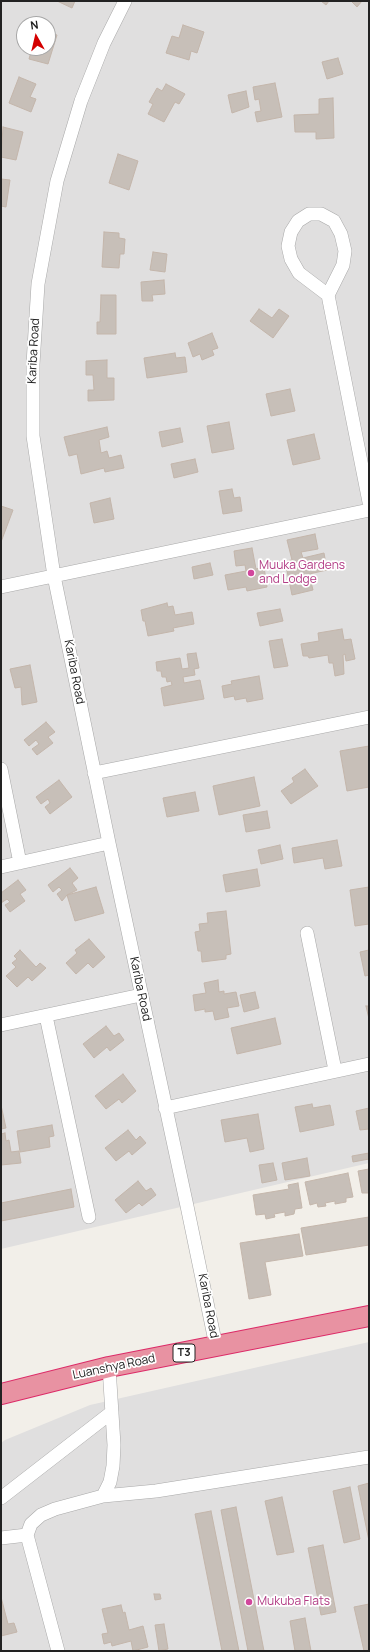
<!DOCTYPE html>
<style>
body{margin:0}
#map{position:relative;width:370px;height:1652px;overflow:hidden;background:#f2efe9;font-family:Manrope,sans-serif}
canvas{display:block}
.frame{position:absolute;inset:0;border:2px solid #222;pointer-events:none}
.north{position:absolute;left:16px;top:16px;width:40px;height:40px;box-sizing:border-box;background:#fff;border:1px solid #a7a7a7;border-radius:50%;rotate:352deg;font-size:11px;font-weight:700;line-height:16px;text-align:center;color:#222}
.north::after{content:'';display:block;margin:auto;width:14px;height:18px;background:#d40000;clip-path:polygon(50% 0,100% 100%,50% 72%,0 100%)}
</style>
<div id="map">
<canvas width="370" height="1652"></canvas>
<div class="frame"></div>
<div class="north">N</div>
</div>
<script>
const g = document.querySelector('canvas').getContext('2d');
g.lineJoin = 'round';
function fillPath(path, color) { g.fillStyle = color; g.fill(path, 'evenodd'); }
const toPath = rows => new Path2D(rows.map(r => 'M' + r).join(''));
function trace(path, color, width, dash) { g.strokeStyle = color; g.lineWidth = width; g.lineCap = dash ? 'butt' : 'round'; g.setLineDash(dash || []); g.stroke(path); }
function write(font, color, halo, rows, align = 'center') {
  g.font = font + ' Manrope,sans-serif'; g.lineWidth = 3.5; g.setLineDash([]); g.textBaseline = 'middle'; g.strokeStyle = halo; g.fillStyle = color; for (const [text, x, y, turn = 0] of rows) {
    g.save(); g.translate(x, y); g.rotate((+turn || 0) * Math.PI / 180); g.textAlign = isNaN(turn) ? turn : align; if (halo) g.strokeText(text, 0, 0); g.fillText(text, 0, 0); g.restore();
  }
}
fillPath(toPath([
 [1,1,369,1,369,1163,1,1249],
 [24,24,48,24,48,48,24,48],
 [369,1342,369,1651,1,1651,1,1443,5,1440,90,1405]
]), '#e0dfdf');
const building = toPath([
 [57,1,75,1,72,8,57,1],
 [321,1,329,1,326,5,321,1],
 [351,1,362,1,357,7,351,1],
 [183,25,204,32,197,53,191,51,189,60,166,53,172,36,179,38,183,25],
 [48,32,57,35,48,64,29,59,32,48,48,48,48,32],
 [338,58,343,74,327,79,322,62,338,58],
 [19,77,36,84,30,97,36,99,31,112,9,103,19,77],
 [275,83,282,117,257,122,255,112,261,111,259,99,255,100,253,87,275,83],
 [166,84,185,94,179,104,175,102,164,122,148,114,153,104,149,102,157,88,162,91,166,84],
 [246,91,249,107,232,113,228,95,246,91],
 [333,98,334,138,316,139,316,132,295,132,294,115,319,114,319,99,333,98],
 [3,127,23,132,16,160,1,157,3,127],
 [118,154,138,161,129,190,109,183,118,154],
 [1,179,10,180,6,207,1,206,1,179],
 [104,232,119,233,119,238,125,239,124,254,120,254,119,268,102,267,104,232],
 [153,252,167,254,165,272,150,270,153,252],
 [164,280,165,294,152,295,153,301,142,301,141,282,164,280],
 [101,295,116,295,116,334,97,334,97,322,100,322,101,295],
 [259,309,272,318,279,309,289,316,273,338,250,321,259,309],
 [212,333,218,348,212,350,214,355,202,360,200,354,193,357,188,343,212,333],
 [175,353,176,358,185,357,187,372,147,378,144,358,175,353],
 [107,360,107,378,114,378,114,400,88,401,88,390,94,390,93,375,86,375,86,361,107,360],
 [290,389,295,411,271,416,266,394,290,389],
 [229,422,234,449,212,453,207,426,229,422],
 [107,427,109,437,99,440,101,453,107,451,109,458,121,455,124,468,105,472,104,468,81,474,77,454,69,456,64,437,107,427],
 [180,428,183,442,162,447,159,432,180,428],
 [314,434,320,459,293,465,287,440,314,434],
 [195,459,198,472,174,478,171,464,195,459],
 [232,489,234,498,240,497,242,511,223,514,219,491,232,489],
 [110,498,114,519,94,523,90,503,110,498],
 [1,506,13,510,1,542,1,506],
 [315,534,318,549,301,552,303,558,324,553,327,570,309,574,313,590,292,595,285,561,292,560,287,540,315,534],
 [252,548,256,569,264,567,267,587,247,591,246,587,228,590,225,575,246,571,245,565,236,566,234,551,252,548],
 [210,563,213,575,194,579,192,567,210,563],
 [167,603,168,607,173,606,175,615,192,612,194,624,173,628,174,631,148,636,145,621,143,621,141,610,167,603],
 [280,609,283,621,260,626,257,613,280,609],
 [342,629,344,640,351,639,355,659,346,661,345,654,343,655,344,674,335,676,333,663,329,663,328,655,309,658,308,656,303,656,301,644,319,641,318,633,342,629],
 [282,639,288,666,274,668,269,641,282,639],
 [196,653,199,668,194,669,195,675,183,677,184,683,200,680,204,699,164,706,161,688,172,685,171,681,167,682,166,677,162,677,161,671,157,671,156,662,180,658,182,669,189,668,187,654,196,653],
 [30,665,37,702,22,705,21,687,15,688,10,669,30,665],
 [259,676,263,699,247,702,246,698,235,700,234,696,224,698,222,686,232,684,231,681,259,676],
 [46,722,55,732,48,737,53,743,37,755,32,749,39,744,36,740,29,746,24,740,46,722],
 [369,746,369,787,347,791,340,751,369,746],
 [305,769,318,786,291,804,281,791,294,782,292,778,305,769],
 [254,777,260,806,219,815,213,786,254,777],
 [59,780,72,797,50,814,45,807,50,803,48,799,41,804,36,797,59,780],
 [195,792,199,811,167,817,163,798,195,792],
 [267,811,270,828,246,832,243,815,267,811],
 [337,840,342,866,325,869,323,858,294,863,292,848,337,840],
 [280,845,283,859,261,864,258,850,280,845],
 [70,868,78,878,72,883,77,890,67,895,62,901,57,894,62,890,59,887,53,892,48,885,70,868],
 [257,869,260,886,226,892,223,875,257,869],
 [18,880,26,890,20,894,25,901,10,912,5,905,10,902,7,899,1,903,1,893,18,880],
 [96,887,104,913,75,921,67,895,96,887],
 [369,887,369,924,355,926,350,890,369,887],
 [226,911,231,954,226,955,226,959,202,962,201,951,198,951,195,932,200,931,199,924,208,923,207,913,226,911],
 [89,939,105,957,93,968,88,963,76,974,66,963,77,953,75,950,89,939],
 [20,950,36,967,40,963,46,968,32,981,28,977,17,987,6,976,16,967,12,963,17,959,14,956,20,950],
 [369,950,369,975,365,976,360,952,369,950],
 [218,980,219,992,224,991,224,994,236,992,239,1006,227,1008,229,1017,215,1020,213,1011,205,1012,205,1009,195,1011,193,995,206,993,204,983,218,980],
 [255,992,259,1008,244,1012,240,995,255,992],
 [366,1006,369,1006,369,1019,366,1006],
 [275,1018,281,1044,237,1054,231,1028,275,1018],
 [106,1026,114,1036,119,1033,124,1040,110,1051,107,1047,94,1058,83,1044,106,1026],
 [123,1074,136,1091,122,1103,119,1099,106,1109,95,1096,123,1074],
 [312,1104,313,1108,330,1105,334,1125,300,1132,295,1107,312,1104],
 [1,1105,6,1128,1,1129,1,1105],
 [369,1108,369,1129,360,1130,356,1111,369,1108],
 [258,1114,264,1149,250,1152,247,1138,225,1142,221,1120,258,1114],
 [52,1125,54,1136,49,1137,50,1147,20,1152,17,1131,52,1125],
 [128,1130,136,1140,140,1136,146,1143,132,1155,129,1151,116,1161,105,1148,128,1130],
 [5,1133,6,1141,9,1140,11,1152,19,1151,21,1163,1,1165,1,1134,5,1133],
 [369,1153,369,1159,353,1162,352,1156,369,1153],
 [307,1158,310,1176,285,1180,282,1163,307,1158],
 [273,1163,277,1180,262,1183,259,1165,273,1163],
 [369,1169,369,1193,362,1193,358,1171,369,1169],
 [348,1173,353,1197,346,1198,346,1202,335,1204,335,1201,325,1203,326,1206,318,1207,317,1203,310,1205,305,1182,348,1173],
 [138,1181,146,1191,151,1188,156,1195,142,1206,139,1203,126,1213,115,1200,138,1181],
 [298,1183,302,1208,295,1209,294,1214,285,1216,285,1212,274,1214,275,1217,266,1219,265,1214,256,1215,253,1195,289,1189,288,1185,298,1183],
 [71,1189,74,1207,1,1221,1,1203,71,1189],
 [369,1217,369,1245,306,1255,301,1228,369,1217],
 [299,1234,303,1256,265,1262,271,1295,249,1299,240,1243,299,1234],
 [369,1483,369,1541,358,1486,369,1483],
 [350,1487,360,1539,344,1543,333,1491,350,1487],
 [282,1497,294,1552,277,1555,265,1501,282,1497],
 [236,1507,264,1651,248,1651,221,1510,236,1507],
 [211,1511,239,1651,222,1651,195,1514,211,1511],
 [323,1545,336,1612,321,1615,308,1548,323,1545],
 [154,1594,160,1594,161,1599,155,1600,154,1594],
 [1,1597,8,1624,14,1623,17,1632,1,1636,1,1597],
 [369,1604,369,1651,364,1651,354,1607,369,1604],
 [121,1605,123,1613,125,1612,129,1630,143,1626,148,1647,133,1651,131,1641,112,1646,111,1642,104,1644,102,1634,108,1633,102,1609,121,1605],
 [305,1618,311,1651,295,1651,290,1621,305,1618],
 [164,1624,168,1649,159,1651,155,1625,164,1624]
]);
fillPath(building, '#c7bfb8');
trace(building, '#c4b6ab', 1);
const minor = toPath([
 [125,1,104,43,81,101,57,181,38,284,33,364,33,436,54,576,109,843,187,1206,216,1346],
 [328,295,299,273,291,259,288,246,291,232,298,221,309,214,321,214,334,221,341,234,345,251,343,265,328,295,369,502],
 [1,587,369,510],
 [1,769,20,863],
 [94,773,369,717],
 [1,867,109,843],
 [307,933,335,1070],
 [46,1016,89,1217],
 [1,1025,141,995],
 [165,1108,369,1064],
 [103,1496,110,1482,113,1466,114,1445,109,1367],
 [1,1498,112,1412],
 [27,1535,31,1524,41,1515,55,1509,103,1496,156,1491,369,1457],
 [27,1535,58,1651],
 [1,1538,27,1535]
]);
const highway = toPath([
 [1,1394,109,1367,369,1316]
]);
trace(minor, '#a9a9a9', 14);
trace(highway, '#dc2a67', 22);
trace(minor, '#fff', 13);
trace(highway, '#e892a2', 20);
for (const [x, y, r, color] of [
 [251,573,4,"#d1479c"],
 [249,1602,4,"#d1479c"]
]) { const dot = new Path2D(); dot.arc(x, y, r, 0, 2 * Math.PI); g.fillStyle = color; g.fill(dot); trace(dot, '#fff', 1.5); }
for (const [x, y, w] of [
 [184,1353,22]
]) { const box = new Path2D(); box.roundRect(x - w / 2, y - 9, w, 18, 3); g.fillStyle = '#fff'; g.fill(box); trace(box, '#222', 1); }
write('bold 11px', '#222', null, [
 ["T3",184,1353]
]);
write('12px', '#222', '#fff', [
 ["Kariba Road",34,351,-87],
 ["Kariba Road",74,672,79],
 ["Kariba Road",140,989,78],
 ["Kariba Road",208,1306,79],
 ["Luanshya Road",114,1367,-12]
]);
write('12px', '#b23c85', '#fff', [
 ["Muuka Gardens",259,566],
 ["and Lodge",259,580],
 ["Mukuba Flats",257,1602]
], 'left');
</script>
